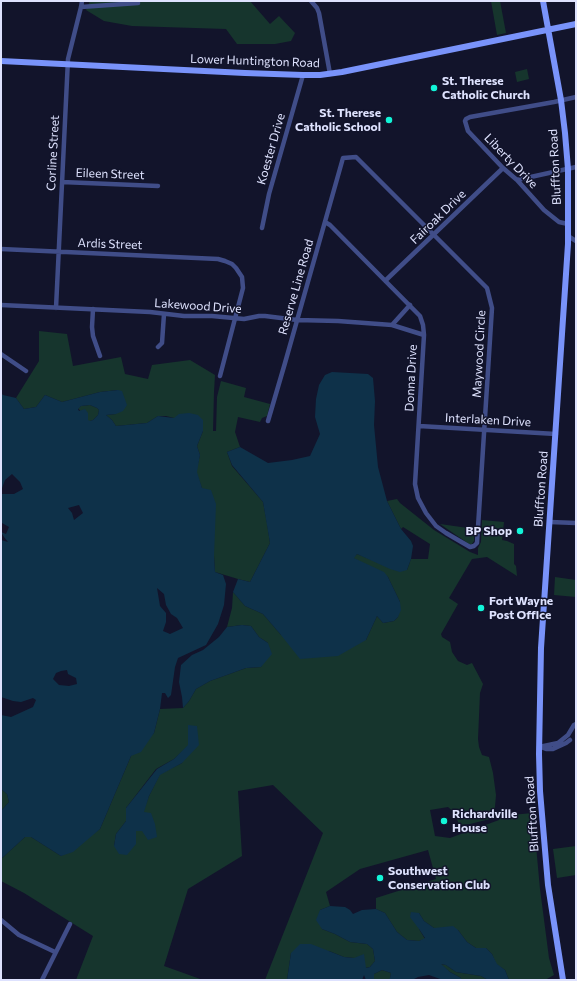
<!DOCTYPE html>
<style>
body{margin:0}
#map{position:relative;width:577px;height:981px;overflow:hidden;background:#12142b;font-family:Commissioner,sans-serif}
canvas{display:block}
.frame{position:absolute;inset:0;border:2px solid #dee2fe;pointer-events:none}
</style>
<div id="map">
<canvas width="577" height="981"></canvas>
<div class="frame"></div>
</div>
<script>
const g = document.querySelector('canvas').getContext('2d');
g.lineJoin = 'round';
function fillPath(path, color) { g.fillStyle = color; g.fill(path, 'evenodd'); }
const toPath = rows => new Path2D(rows.map(r => 'M' + r).join(''));
function trace(path, color, width, dash) { g.strokeStyle = color; g.lineWidth = width; g.lineCap = dash ? 'butt' : 'round'; g.setLineDash(dash || []); g.stroke(path); }
function write(font, color, halo, rows, align = 'center') {
  g.font = font + ' Commissioner,sans-serif'; g.lineWidth = 3; g.setLineDash([]); g.textBaseline = 'middle'; g.strokeStyle = halo; g.fillStyle = color; for (const [text, x, y, turn = 0] of rows) {
    g.save(); g.translate(x, y); g.rotate((+turn || 0) * Math.PI / 180); g.textAlign = isNaN(turn) ? turn : align; if (halo) g.strokeText(text, 0, 0); g.fillText(text, 0, 0); g.restore();
  }
}
fillPath(toPath([
 [90,1,250,1,270,24,279,16,295,33,291,41,275,44,237,44,226,29,132,26,104,21,86,10],
 [491,1,500,1,506,33,497,35],
 [527,69,529,79,517,82,515,72],
 [39,331,67,334,73,366,121,357,125,374,148,379,152,365,190,360,215,375,214,392,213,431,216,431,217,397,221,381,246,388,244,397,270,404,267,416,262,418,260,422,238,417,235,432,240,447,227,452,232,466,263,502,267,523,270,543,250,582,238,579,215,572,214,556,202,488,196,472,200,455,197,446,203,431,174,418,166,416,158,416,147,423,116,426,112,420,106,415,116,414,118,390,100,392,62,402,45,395,36,407,24,409,16,398,39,361],
 [90,405,97,408,99,410,98,415,93,420,90,421,88,421,78,408,81,406],
 [397,499,400,503,434,530,470,552,478,555,478,548,481,542,482,520,504,522,502,540,507,541,514,544,514,564,516,566,517,576,487,557,472,559,449,598,458,604,441,634,442,637,450,642,452,652,458,661,467,665,472,663,483,684,480,693,478,739,479,747,482,755,489,757,493,773,496,795,494,818,470,824,459,825,455,813,448,807,430,810,435,836,450,838,499,820,499,816,533,813,540,889,549,958,554,975,545,980,509,980,505,970,496,964,492,954,486,948,476,948,467,942,458,930,434,928,424,921,419,913,419,929,425,939,419,941,407,940,397,932,385,913,376,909,376,898,436,879,428,850,360,869,326,892,330,906,320,910,322,929,335,934,350,942,367,944,373,949,375,961,370,967,365,968,354,958,344,957,329,951,291,953,287,980,265,980,323,833,273,785,238,791,242,856,188,889,164,966,203,980,76,980,93,936,24,893,1,881,1,859,25,837,31,837,61,856,100,829,131,756,154,733,160,709,183,708,189,701,196,689,210,681,246,668,261,667,268,643,259,637,251,626,242,625,227,627,232,608,233,592,245,606,263,614,281,635,366,640,377,616,383,623,394,621,398,617,400,602,388,577,353,558,357,554,367,558,407,570,411,559,428,559,430,544,403,527,401,529,387,501],
 [189,745,182,763,160,774,149,796,143,812,142,831,135,831,114,846,116,834,126,821,126,808,156,769,174,759],
 [440,524,475,529,474,541,472,544,469,544],
 [555,577,576,580,576,597,554,595],
 [1,789,7,794,9,802,1,811],
 [576,846,576,875,557,878,553,849],
 [440,964,446,965,456,972,481,976,488,980,461,980,461,978,450,972],
 [382,970,391,973,390,979,388,980,374,980,374,974]
]), '#16352d');
fillPath(toPath([
 [332,372,368,374,373,378,375,401,374,425,378,467,387,501,401,529,411,541,413,546,411,559,407,570,400,572,390,569,357,554,354,558,384,572,388,577,400,602,401,610,398,617,394,621,383,623,377,616,366,640,338,656,300,659,281,635,263,614,245,606,233,592,238,579,250,582,270,543,263,502,232,465,227,452,240,447,268,463,292,460,310,456,320,434,315,417,316,399,319,385,325,375],
 [118,390,122,391,127,405,123,411,116,414,106,415,112,420,116,426,147,423,158,416,174,418,179,414,189,413,198,415,203,420,203,431,197,446,200,455,197,472,202,488,211,490,216,504,214,556,215,572,223,575,226,584,224,605,218,624,206,645,178,658,175,667,171,695,168,698,165,693,162,693,160,709,154,733,141,752,131,756,100,829,73,852,61,856,31,837,25,837,1,859,1,811,9,802,7,794,1,789,1,715,11,717,33,707,36,700,33,698,21,702,13,701,1,697,1,540,8,542,4,537,1,532,6,534,9,527,2,523,1,520,1,494,14,494,23,489,20,482,12,474,5,480,1,491,1,393,3,395,16,398,24,409,36,407,45,395,62,402,100,392],
 [90,405,97,408,99,410,98,415,93,420,90,421,88,420,88,413,85,409,79,411,78,409,81,406],
 [79,505,83,513,74,520,72,513,68,508],
 [157,588,164,594,166,605,171,614,177,618,183,628,170,634,163,631,166,622,166,613,160,606],
 [67,670,68,674,76,678,77,684,69,686,59,685,53,679,56,673,61,671],
 [242,625,251,626,259,637,268,643,272,654,261,667,246,668,224,676,210,681,196,689,189,701,183,708,182,697,179,682,181,665,192,655,203,650,219,637,227,627],
 [188,725,197,726,199,745,182,763,160,775,149,796,144,812,151,813,155,824,157,837,148,840,142,831,136,831,136,844,127,855,119,854,114,846,116,834,126,821,126,808,157,769,174,759,188,745],
 [330,906,345,907,350,910,353,914,362,910,376,909,385,913,397,932,407,940,419,941,425,938,419,929,410,917,411,912,419,913,424,921,434,928,453,926,458,930,467,942,476,948,486,948,492,954,497,964,505,970,509,980,488,980,481,976,456,972,446,965,441,964,450,972,461,978,461,980,443,980,429,975,418,977,412,980,388,980,390,978,391,973,382,970,374,974,374,980,366,980,364,975,362,980,287,980,291,953,300,944,311,944,344,957,354,958,364,954,366,968,370,967,375,961,373,949,367,944,350,942,335,934,322,929,316,920,320,910]
]), '#0e3149');
trace(toPath([
 [311,1,317,8,319,13,330,74],
 [81,7,138,3],
 [517,180,576,167],
 [62,182,158,186],
 [568,224,559,222,544,210,517,180,503,168,468,131,465,121,466,119,470,117,554,102,576,97],
 [262,228,269,194,303,75],
 [568,236,576,241],
 [1,249,218,259,225,261,232,264,236,268,242,277,243,288,220,376],
 [386,280,503,168],
 [1,305,150,312,184,316,212,316,244,319,259,316,265,316,297,320,338,321,392,325,424,335],
 [56,308,68,59,81,7,82,1],
 [93,309,92,327,93,336,100,356],
 [392,325,410,305],
 [158,347,162,343,164,314],
 [1,354,26,371],
 [268,421,285,363,343,158,356,157,487,288,492,308,477,543,474,546,470,547,446,533,436,526,426,513,418,498,415,484,424,335,423,325,420,316,330,225,325,222],
 [419,426,556,434],
 [550,522,576,523],
 [539,747,558,743,568,735,574,725,576,724],
 [541,747,546,749,553,749,566,743,570,740],
 [1,920,19,935,55,952],
 [42,980,70,924]
]), '#404d88', 4.5);
trace(toPath([
 [543,1,561,100,565,133,568,169,568,244,541,648,539,754,540,791,548,885,563,980],
 [1,61,245,73,303,75,320,75,342,72,576,24]
]), '#7993fa', 6);
for (const [x, y, r, color] of [
 [434,88,4,"#12f5d8"],
 [389,120,4,"#12f5d8"],
 [520,531,4,"#12f5d8"],
 [481,608,4,"#12f5d8"],
 [444,821,4,"#12f5d8"],
 [380,878,4,"#12f5d8"]
]) { const dot = new Path2D(); dot.arc(x, y, r, 0, 2 * Math.PI); g.fillStyle = color; g.fill(dot); trace(dot, '#12142b', 1.5); }
write('12px', '#dee2fe', '#12142b', [
 ["Lower Huntington Road",255,61,2],
 ["Koester Drive",271,149,-74],
 ["Corline Street",53,153,-87],
 ["Liberty Drive",511,161,46],
 ["Bluffton Road",555,167,-93],
 ["Eileen Street",110,174,2],
 ["Fairoak Drive",438,217,-44],
 ["Ardis Street",110,244,2],
 ["Reserve Line Road",296,287,-74],
 ["Lakewood Drive",198,306,4],
 ["Maywood Circle",479,354,-87],
 ["Donna Drive",411,378,-87],
 ["Interlaken Drive",488,420,3],
 ["Bluffton Road",541,489,-86],
 ["Bluffton Road",532,814,-94]
]);
write('bold 12px', '#dee2fe', '#12142b', [
 ["St. Therese",442,81],
 ["Catholic Church",442,95],
 ["St. Therese",381,113,"right"],
 ["Catholic School",381,127,"right"],
 ["BP Shop",512,531,"right"],
 ["Fort Wayne",489,601],
 ["Post Office",489,615],
 ["Richardville",452,814],
 ["House",452,828],
 ["Southwest",388,871],
 ["Conservation Club",388,885]
], 'left');
</script>
